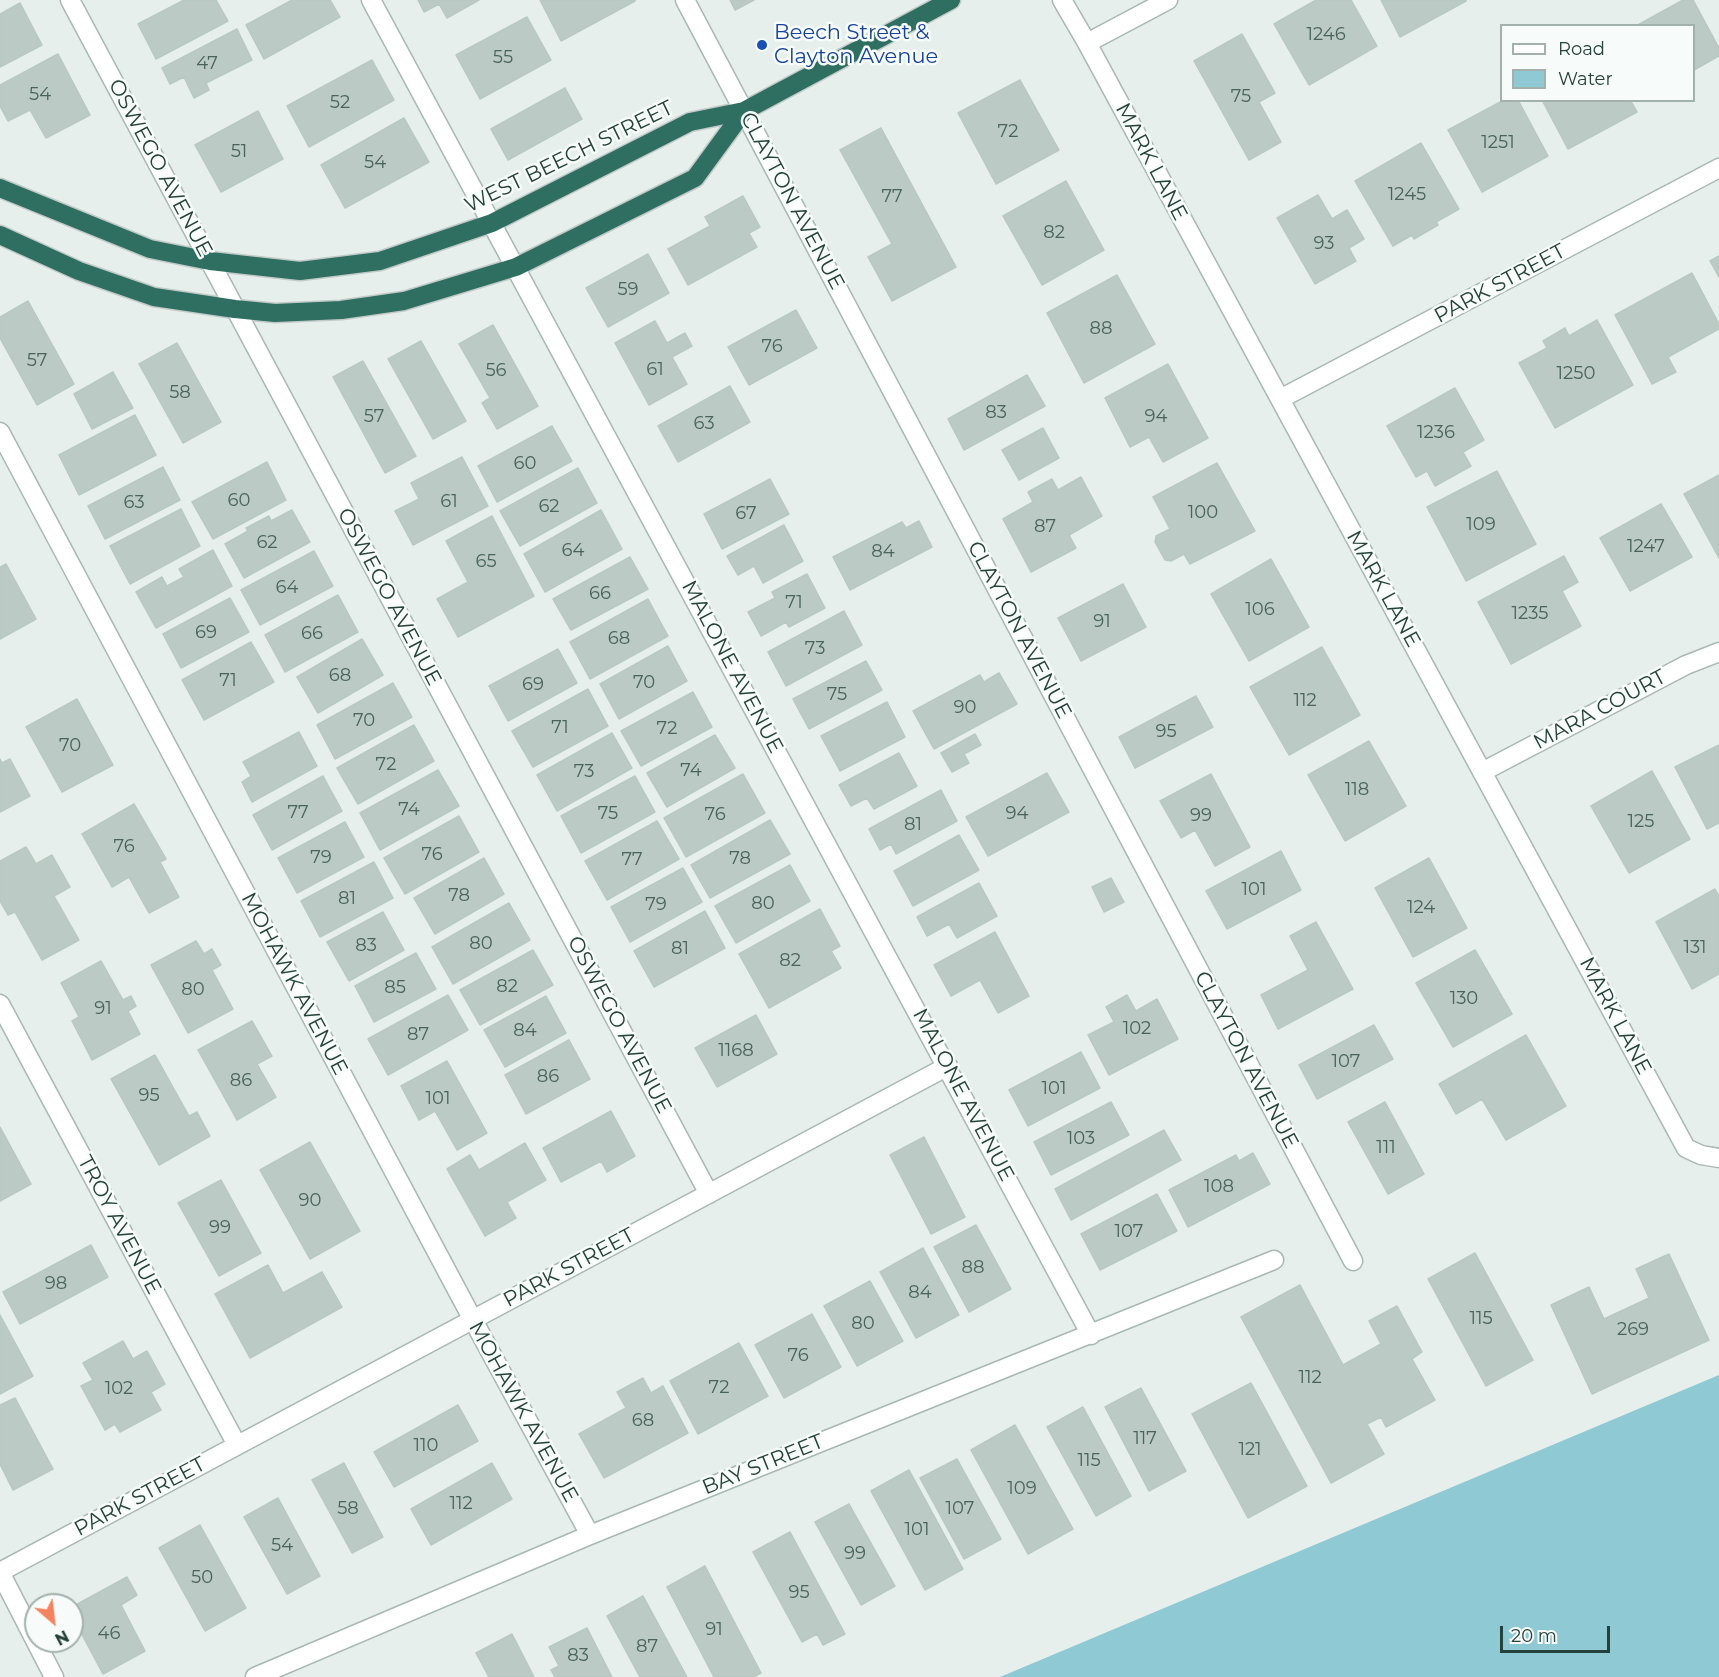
<!DOCTYPE html>
<style>
body{margin:0}
#map{position:relative;width:1719px;height:1677px;overflow:hidden;background:#e6efeb;font-family:Montserrat,sans-serif}
canvas{display:block}
.legend{position:absolute;left:1500px;top:24px;width:195px;height:78px;box-sizing:border-box;background:#f7fbf9;border:2px solid #a3b1ad;margin:0;padding:8px 10px;list-style:none;font-size:18px;color:#24423a}
.legend li{display:flex;align-items:center;gap:12px;height:30px}
.legend b{width:30px;border:2px solid #a3b1ad}
.north{position:absolute;left:24px;top:1593px;width:60px;height:60px;box-sizing:border-box;background:#f7fbf9;border:2px solid #a3b1ad;border-radius:50%;rotate:152deg;font-size:16px;font-weight:700;line-height:24px;text-align:center;color:#24423a}
.north::after{content:'';display:block;margin:auto;width:21px;height:27px;background:#f4845f;clip-path:polygon(50% 0,100% 100%,50% 72%,0 100%)}
.scale{position:absolute;left:1500px;top:1626px;width:110px;height:27px;box-sizing:border-box;border:3px solid #24423a;border-top:0;padding-left:8px;font-size:18px;line-height:21px;white-space:nowrap;color:#24423a;-webkit-text-stroke:4px #f7fbf9;paint-order:stroke}
</style>
<div id="map">
<canvas width="1719" height="1677"></canvas>
<ul class="legend">
<li><b style="height:8px;background:#fff"></b>Road</li>
<li><b style="height:16px;background:#8ec9d4"></b>Water</li>
</ul>
<div class="north">N</div>
<div class="scale">20 m</div>
</div>
<script>
const g = document.querySelector('canvas').getContext('2d');
g.lineJoin = 'round';
function fillPath(path, color) { g.fillStyle = color; g.fill(path, 'evenodd'); }
const toPath = rows => new Path2D(rows.map(r => 'M' + r).join(''));
function trace(path, color, width, dash) { g.strokeStyle = color; g.lineWidth = width; g.lineCap = dash ? 'butt' : 'round'; g.setLineDash(dash || []); g.stroke(path); }
function write(font, color, halo, rows, align = 'center') {
  g.font = font + ' Montserrat,sans-serif'; g.lineWidth = 5; g.setLineDash([]); g.textBaseline = 'middle'; g.strokeStyle = halo; g.fillStyle = color; for (const [text, x, y, turn = 0] of rows) {
    g.save(); g.translate(x, y); g.rotate((+turn || 0) * Math.PI / 180); g.textAlign = isNaN(turn) ? turn : align; if (halo) g.strokeText(text, 0, 0); g.fillText(text, 0, 0); g.restore();
  }
}
fillPath(toPath([
 [1719,1375,1719,1677,1000,1677]
]), '#8ec9d4');
const building = toPath([
 [184,0,216,0,228,21,156,59,138,24,184,0],
 [292,0,330,0,340,17,264,59,246,25,292,0],
 [418,0,479,0,447,18,439,4,424,12,418,0],
 [540,0,635,0,635,1,561,41,540,0],
 [730,0,754,0,735,10,730,0],
 [1316,0,1351,0,1377,46,1309,85,1274,24,1316,0],
 [1381,0,1466,0,1466,1,1400,37,1381,0],
 [1683,0,1693,0,1719,48,1719,56,1694,70,1694,26,1636,26,1683,0],
 [20,3,42,45,0,67,0,14,20,3],
 [527,17,551,60,480,99,456,55,527,17],
 [237,29,252,60,206,83,209,90,194,98,184,77,170,84,162,68,237,29],
 [1242,34,1275,93,1259,102,1281,142,1249,160,1194,61,1242,34],
 [58,54,90,115,46,138,30,110,8,121,0,106,0,85,58,54],
 [372,60,394,100,309,147,287,106,372,60],
 [1020,80,1059,150,996,184,958,113,1020,80],
 [565,88,582,119,508,160,491,129,565,88],
 [1504,100,1518,100,1548,156,1482,192,1448,130,1504,100],
 [1542,100,1630,100,1637,112,1568,149,1542,100],
 [258,111,283,159,221,192,195,145,258,111],
 [404,118,429,162,345,208,321,165,404,118],
 [881,128,956,267,892,301,868,257,892,244,840,150,881,128],
 [1421,143,1459,209,1436,222,1438,225,1414,239,1412,235,1393,246,1355,181,1421,143],
 [1066,181,1104,250,1042,285,1003,216,1066,181],
 [1318,195,1332,219,1347,210,1364,239,1349,248,1356,261,1315,284,1277,218,1318,195],
 [743,196,760,227,749,233,757,247,688,285,668,249,710,226,705,217,743,196],
 [648,254,669,293,608,327,586,288,648,254],
 [1719,256,1719,277,1710,261,1719,256],
 [1692,273,1719,324,1719,329,1668,357,1676,372,1652,384,1615,315,1692,273],
 [1117,275,1155,344,1084,383,1047,313,1117,275],
 [28,301,74,384,37,405,0,338,0,317,28,301],
 [796,310,817,348,749,385,728,347,796,310],
 [1597,320,1633,385,1555,428,1519,363,1547,348,1543,341,1565,328,1569,336,1597,320],
 [655,321,667,343,685,333,692,346,672,357,687,384,649,405,615,343,655,321],
 [493,325,538,406,497,429,482,403,490,398,459,344,493,325],
 [421,341,466,421,433,439,388,359,421,341],
 [177,343,221,422,183,443,139,364,177,343],
 [363,361,416,456,385,473,333,377,363,361],
 [1168,364,1208,438,1163,462,1149,437,1130,447,1105,398,1168,364],
 [113,372,133,408,92,429,74,394,113,372],
 [1027,375,1045,406,964,450,948,419,1027,375],
 [730,386,750,422,678,462,658,426,730,386],
 [1455,388,1484,440,1463,452,1471,466,1435,486,1427,471,1416,477,1387,426,1455,388],
 [135,415,156,455,79,495,59,455,135,415],
 [552,426,572,461,497,502,478,466,552,426],
 [1043,428,1059,458,1019,480,1002,450,1043,428],
 [462,457,488,506,413,545,395,511,419,499,411,483,462,457],
 [267,462,286,500,213,539,192,502,267,462],
 [1217,463,1255,531,1190,564,1184,554,1171,561,1165,560,1155,542,1156,536,1170,529,1153,497,1217,463],
 [163,467,180,500,105,539,88,506,163,467],
 [578,468,597,503,520,546,500,511,578,468],
 [1497,471,1536,544,1466,581,1427,507,1497,471],
 [1719,475,1719,558,1684,494,1719,475],
 [1081,477,1102,516,1069,535,1076,548,1031,572,1003,519,1033,502,1028,492,1052,479,1058,490,1081,477],
 [770,479,789,514,722,549,704,514,770,479],
 [1661,504,1692,557,1630,591,1600,538,1661,504],
 [181,509,200,546,130,584,110,546,181,509],
 [292,510,310,542,244,578,225,544,248,531,246,528,269,516,271,521,292,510],
 [601,510,622,549,545,592,524,554,601,510],
 [492,516,534,596,458,637,437,599,468,582,446,541,492,516],
 [919,521,932,547,850,590,833,557,902,522,906,528,919,521],
 [784,525,803,561,763,583,754,566,738,575,727,556,784,525],
 [213,550,232,586,156,628,136,592,162,577,167,586,184,577,179,569,213,550],
 [314,551,333,586,260,625,241,590,314,551],
 [1564,556,1578,582,1562,591,1581,626,1511,664,1478,602,1564,556],
 [630,557,648,589,571,630,553,599,630,557],
 [1271,559,1309,627,1249,661,1211,594,1271,559],
 [6,564,36,619,0,639,0,567,6,564],
 [807,574,825,608,789,627,786,622,761,636,748,612,775,598,772,592,807,574],
 [1123,584,1146,627,1081,661,1058,618,1123,584],
 [338,595,358,632,285,672,265,635,338,595],
 [230,598,249,632,181,668,163,634,230,598],
 [648,599,668,636,590,679,570,642,648,599],
 [844,611,862,645,786,686,768,652,844,611],
 [362,639,383,675,318,713,297,677,362,639],
 [251,642,274,682,204,720,182,680,251,642],
 [668,646,687,681,619,719,600,684,668,646],
 [1322,647,1360,715,1289,755,1250,687,1322,647],
 [558,649,577,683,508,721,489,686,558,649],
 [866,661,882,690,809,729,793,699,866,661],
 [999,673,1017,704,934,749,913,711,980,675,984,682,999,673],
 [393,683,412,717,335,759,317,725,393,683],
 [588,689,608,726,533,767,512,731,588,689],
 [693,692,712,727,641,766,621,731,693,692],
 [1196,696,1213,727,1135,768,1119,737,1196,696],
 [77,699,113,765,62,792,26,727,77,699],
 [887,702,905,737,840,771,821,736,887,702],
 [414,725,434,761,358,804,337,768,414,725],
 [299,732,317,766,252,802,242,782,251,776,243,762,299,732],
 [612,733,632,768,557,811,537,775,612,733],
 [975,734,981,745,964,754,969,763,952,772,941,753,975,734],
 [715,735,735,768,667,807,647,773,715,735],
 [1369,741,1406,806,1345,841,1308,775,1369,741],
 [1719,745,1719,823,1707,829,1675,767,1719,745],
 [899,753,917,786,874,809,867,798,851,806,839,785,899,753],
 [0,759,2,763,10,759,30,796,0,812,0,759],
 [438,770,459,806,380,850,360,813,438,770],
 [1652,771,1690,839,1629,873,1591,806,1652,771],
 [1047,773,1069,812,988,856,966,817,1047,773],
 [743,774,765,813,686,857,664,818,743,774],
 [1211,774,1250,847,1215,866,1195,830,1181,838,1160,801,1211,774],
 [323,776,342,811,272,850,253,815,323,776],
 [635,776,655,812,581,853,561,816,635,776],
 [941,790,957,821,896,854,891,844,880,850,869,829,941,790],
 [134,804,166,859,160,862,179,897,149,913,129,877,112,887,82,834,134,804],
 [459,816,479,852,405,894,384,858,459,816],
 [770,820,790,854,710,898,691,865,770,820],
 [657,821,679,859,607,900,585,861,657,821],
 [345,822,364,857,297,893,278,858,345,822],
 [959,835,979,870,913,906,894,871,959,835],
 [26,847,36,864,52,855,70,887,54,896,79,940,42,960,15,912,8,915,0,901,0,861,26,847],
 [1281,851,1301,890,1227,929,1206,891,1281,851],
 [484,858,504,894,435,934,414,898,484,858],
 [1429,858,1467,928,1413,957,1375,888,1429,858],
 [374,862,393,898,320,937,301,901,374,862],
 [790,865,810,901,736,943,715,906,790,865],
 [683,868,702,902,630,942,611,907,683,868],
 [1111,878,1124,902,1104,912,1092,887,1111,878],
 [979,883,997,916,957,938,949,924,927,936,917,917,979,883],
 [1715,889,1719,896,1719,974,1692,989,1656,922,1715,889],
 [509,903,530,940,453,984,432,947,509,903],
 [820,909,840,946,831,951,841,968,769,1008,739,954,820,909],
 [705,911,725,948,654,987,634,951,705,911],
 [383,912,404,950,349,981,327,942,383,912],
 [1316,922,1353,989,1278,1029,1261,995,1308,970,1290,936,1316,922],
 [995,932,1029,996,998,1013,980,980,951,996,934,965,995,932],
 [196,941,204,954,212,949,221,965,212,970,233,1009,188,1033,151,965,196,941],
 [533,950,553,985,480,1025,460,990,533,950],
 [1475,950,1512,1014,1453,1047,1416,983,1475,950],
 [416,953,436,989,374,1022,355,986,416,953],
 [101,961,123,1000,131,996,136,1006,128,1011,140,1034,92,1060,72,1021,79,1017,61,983,101,961],
 [448,995,468,1030,388,1075,368,1039,448,995],
 [1127,995,1136,1011,1157,999,1178,1039,1109,1075,1088,1035,1114,1022,1106,1007,1127,995],
 [546,996,566,1033,505,1067,484,1030,546,996],
 [756,1015,777,1054,717,1087,695,1048,756,1015],
 [252,1021,272,1056,257,1064,276,1097,237,1120,198,1050,252,1021],
 [1374,1025,1393,1059,1317,1099,1299,1065,1374,1025],
 [1526,1035,1566,1106,1506,1140,1482,1099,1456,1114,1439,1084,1526,1035],
 [569,1040,590,1079,526,1114,505,1075,569,1040],
 [1081,1052,1100,1088,1028,1126,1009,1090,1081,1052],
 [155,1055,189,1116,197,1112,210,1136,159,1165,111,1079,155,1055],
 [447,1061,487,1133,457,1150,435,1111,419,1120,401,1086,447,1061],
 [1111,1102,1129,1135,1051,1175,1034,1142,1111,1102],
 [1385,1102,1424,1174,1388,1194,1348,1122,1385,1102],
 [611,1111,635,1156,607,1172,601,1161,561,1182,543,1148,611,1111],
 [0,1127,31,1184,0,1201,0,1127],
 [1164,1130,1181,1160,1071,1220,1055,1189,1164,1130],
 [924,1137,965,1217,931,1234,890,1155,924,1137],
 [310,1142,360,1231,310,1259,260,1170,310,1142],
 [525,1143,546,1180,507,1202,516,1218,485,1236,447,1169,470,1155,479,1170,525,1143],
 [1253,1153,1270,1184,1188,1227,1169,1190,1236,1155,1239,1161,1253,1153],
 [221,1180,261,1253,219,1276,178,1203,221,1180],
 [1157,1194,1177,1231,1100,1270,1081,1234,1157,1194],
 [976,1225,1011,1289,969,1312,934,1247,976,1225],
 [91,1245,108,1277,20,1324,3,1292,91,1245],
 [923,1248,959,1315,916,1338,880,1272,923,1248],
 [1475,1253,1533,1360,1486,1386,1428,1279,1475,1253],
 [1669,1254,1709,1340,1592,1394,1551,1305,1589,1287,1604,1319,1649,1298,1636,1269,1669,1254],
 [268,1265,283,1293,322,1272,342,1307,250,1358,215,1294,268,1265],
 [870,1281,903,1341,857,1366,824,1306,870,1281],
 [1300,1285,1343,1365,1381,1344,1369,1321,1397,1306,1422,1352,1412,1359,1435,1400,1386,1427,1381,1417,1367,1424,1384,1454,1331,1483,1241,1317,1300,1285],
 [812,1314,841,1367,784,1398,755,1345,812,1314],
 [0,1315,33,1376,0,1394,0,1315],
 [123,1341,133,1359,147,1351,165,1384,151,1392,161,1410,120,1432,115,1424,105,1430,81,1386,93,1380,83,1363,123,1341],
 [739,1343,768,1396,698,1434,670,1381,739,1343],
 [643,1378,651,1393,663,1386,688,1433,604,1478,579,1434,626,1408,617,1392,643,1378],
 [1251,1383,1307,1486,1248,1518,1192,1414,1251,1383],
 [1141,1388,1186,1471,1149,1491,1105,1407,1141,1388],
 [15,1398,53,1469,13,1490,0,1464,0,1405,15,1398],
 [458,1405,478,1441,394,1487,374,1452,458,1405],
 [1083,1407,1131,1496,1096,1516,1047,1427,1083,1407],
 [1015,1425,1073,1529,1028,1554,971,1450,1015,1425],
 [957,1459,1001,1539,964,1559,920,1478,957,1459],
 [344,1463,383,1537,352,1553,312,1480,344,1463],
 [492,1463,512,1499,431,1545,411,1509,492,1463],
 [909,1470,963,1569,925,1590,871,1491,909,1470],
 [278,1498,320,1576,287,1594,244,1517,278,1498],
 [849,1504,895,1586,861,1605,815,1522,849,1504],
 [200,1525,246,1608,205,1631,159,1548,200,1525],
 [790,1532,845,1634,823,1645,817,1634,802,1642,753,1552,790,1532],
 [705,1566,761,1673,753,1677,714,1677,667,1587,705,1566],
 [127,1577,137,1595,121,1605,145,1651,103,1674,72,1616,72,1607,127,1577],
 [643,1596,687,1677,640,1677,607,1616,643,1596],
 [587,1628,612,1677,555,1677,551,1670,559,1666,549,1647,587,1628],
 [512,1634,534,1677,489,1677,476,1653,512,1634]
]);
fillPath(building, '#bbcac4');
trace(building, '#b8c9c2', 1.5);
const minor = toPath([
 [70,0,709,1194],
 [371,0,1091,1335],
 [685,0,1353,1261],
 [1062,0,1087,43,1686,1148,1701,1155,1719,1158],
 [1087,43,1168,0],
 [1280,399,1719,168],
 [0,432,473,1320,590,1535],
 [1482,772,1686,665,1719,652],
 [0,1004,237,1445],
 [0,1572,948,1066],
 [0,1572,54,1677],
 [255,1677,590,1535,1274,1260]
]);
const highway = toPath([
 [0,188,150,249,210,261,300,271,380,261,492,223,690,122,744,111,951,0],
 [0,235,79,271,154,297,235,309,275,313,341,310,404,301,516,267,695,178,744,111]
]);
trace(minor, '#a8b8b2', 21);
trace(highway, '#c2cac8', 21);
trace(minor, '#fff', 18);
trace(highway, '#2f6f62', 18);
for (const [x, y, r, color] of [
 [762,45,6,"#1a4fb4"]
]) { const dot = new Path2D(); dot.arc(x, y, r, 0, 2 * Math.PI); g.fillStyle = color; g.fill(dot); trace(dot, '#f7fbf9', 2); }
write('18px', '#4a645c', null, [
 ["1246",1326,35],
 ["55",503,58],
 ["47",207,64],
 ["54",40,95],
 ["75",1241,97],
 ["52",340,103],
 ["72",1008,132],
 ["1251",1498,143],
 ["51",239,152],
 ["54",375,163],
 ["1245",1407,195],
 ["77",892,197],
 ["82",1054,233],
 ["93",1324,244],
 ["59",628,290],
 ["88",1101,329],
 ["76",772,347],
 ["57",37,361],
 ["61",655,370],
 ["56",496,371],
 ["1250",1576,374],
 ["58",180,393],
 ["83",996,413],
 ["57",374,417],
 ["94",1156,417],
 ["63",704,424],
 ["1236",1436,433],
 ["60",525,464],
 ["60",239,501],
 ["61",449,502],
 ["63",134,503],
 ["62",549,507],
 ["100",1203,513],
 ["67",746,514],
 ["109",1481,525],
 ["87",1045,527],
 ["62",267,543],
 ["1247",1646,547],
 ["64",573,551],
 ["84",883,552],
 ["65",486,562],
 ["64",287,588],
 ["66",600,594],
 ["71",794,603],
 ["106",1260,610],
 ["1235",1530,614],
 ["91",1102,622],
 ["69",206,633],
 ["66",312,634],
 ["68",619,639],
 ["73",815,649],
 ["68",340,676],
 ["71",228,681],
 ["70",644,683],
 ["69",533,685],
 ["75",837,695],
 ["112",1305,701],
 ["90",965,708],
 ["70",364,721],
 ["71",560,728],
 ["72",667,729],
 ["95",1166,732],
 ["70",70,746],
 ["72",386,765],
 ["74",691,771],
 ["73",584,772],
 ["118",1357,790],
 ["74",409,810],
 ["77",298,813],
 ["75",608,814],
 ["94",1017,814],
 ["76",715,815],
 ["99",1201,816],
 ["125",1641,822],
 ["81",913,825],
 ["76",124,847],
 ["76",432,855],
 ["79",321,858],
 ["78",740,859],
 ["77",632,860],
 ["101",1254,890],
 ["78",459,896],
 ["81",347,899],
 ["80",763,904],
 ["79",656,905],
 ["124",1421,908],
 ["80",481,944],
 ["83",366,946],
 ["131",1695,948],
 ["81",680,949],
 ["82",790,961],
 ["82",507,987],
 ["85",395,988],
 ["80",193,990],
 ["130",1464,999],
 ["91",103,1009],
 ["102",1137,1029],
 ["84",525,1031],
 ["87",418,1035],
 ["1168",736,1051],
 ["107",1346,1062],
 ["86",548,1077],
 ["86",241,1081],
 ["101",1054,1089],
 ["95",149,1096],
 ["101",438,1099],
 ["103",1081,1139],
 ["111",1386,1148],
 ["108",1219,1187],
 ["90",310,1201],
 ["99",220,1228],
 ["107",1129,1232],
 ["88",973,1268],
 ["98",56,1284],
 ["84",920,1293],
 ["115",1481,1319],
 ["80",863,1324],
 ["269",1633,1330],
 ["76",798,1356],
 ["112",1310,1378],
 ["72",719,1388],
 ["102",119,1389],
 ["68",643,1421],
 ["117",1145,1439],
 ["110",426,1446],
 ["121",1250,1450],
 ["115",1089,1461],
 ["109",1022,1489],
 ["112",461,1504],
 ["58",348,1509],
 ["107",960,1509],
 ["101",917,1530],
 ["54",282,1546],
 ["99",855,1554],
 ["50",202,1578],
 ["95",799,1593],
 ["91",714,1630],
 ["46",109,1634],
 ["87",647,1647],
 ["83",578,1656]
]);
write('21px', '#164399', '#f7fbf9', [
 ["Beech Street &",774,33],
 ["Clayton Avenue",774,57]
], 'left');
write('21px', '#24423a', '#f7fbf9', [
 ["WEST BEECH STREET",569,157,-26],
 ["MARK LANE",1151,162,62],
 ["OSWEGO AVENUE",160,168,62],
 ["CLAYTON AVENUE",792,201,62],
 ["PARK STREET",1500,284,-28],
 ["MARK LANE",1383,589,61],
 ["OSWEGO AVENUE",389,597,62],
 ["CLAYTON AVENUE",1019,630,62],
 ["MALONE AVENUE",732,667,62],
 ["MARA COURT",1600,710,-28],
 ["MOHAWK AVENUE",294,984,62],
 ["MARK LANE",1615,1016,62],
 ["OSWEGO AVENUE",619,1025,62],
 ["CLAYTON AVENUE",1246,1060,62],
 ["MALONE AVENUE",963,1095,62],
 ["TROY AVENUE",119,1225,62],
 ["PARK STREET",569,1268,-28],
 ["MOHAWK AVENUE",523,1412,61],
 ["BAY STREET",763,1465,-22],
 ["PARK STREET",140,1497,-28]
]);
</script>
